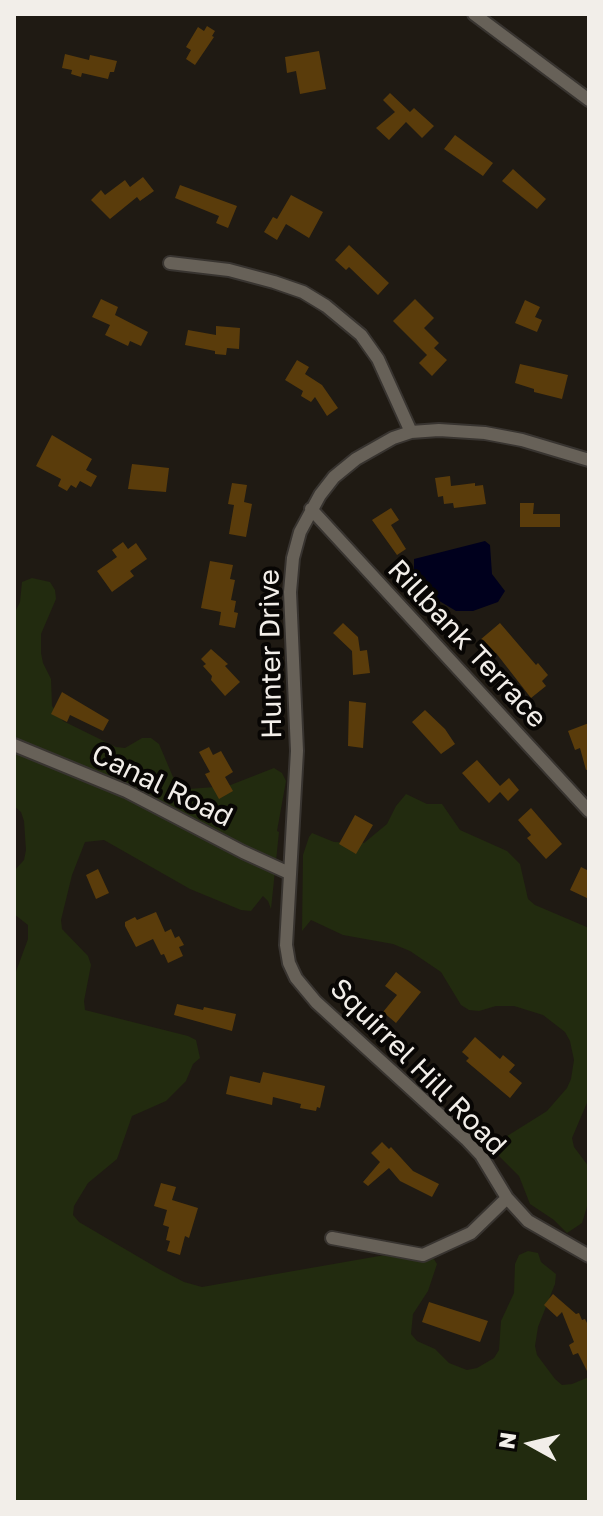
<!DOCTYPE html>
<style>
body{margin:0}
#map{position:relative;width:603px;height:1516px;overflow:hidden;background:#1f1a13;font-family:"Golos Text",sans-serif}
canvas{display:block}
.frame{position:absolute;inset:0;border:16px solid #f2eee9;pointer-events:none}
.north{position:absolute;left:491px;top:1404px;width:80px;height:80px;-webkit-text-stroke:6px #080604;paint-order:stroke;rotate:278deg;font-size:22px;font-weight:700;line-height:32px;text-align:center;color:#f2eee9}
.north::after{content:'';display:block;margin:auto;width:28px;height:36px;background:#f2eee9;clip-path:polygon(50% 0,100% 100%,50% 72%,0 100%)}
</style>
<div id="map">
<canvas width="603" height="1516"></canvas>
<div class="frame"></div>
<div class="north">N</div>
</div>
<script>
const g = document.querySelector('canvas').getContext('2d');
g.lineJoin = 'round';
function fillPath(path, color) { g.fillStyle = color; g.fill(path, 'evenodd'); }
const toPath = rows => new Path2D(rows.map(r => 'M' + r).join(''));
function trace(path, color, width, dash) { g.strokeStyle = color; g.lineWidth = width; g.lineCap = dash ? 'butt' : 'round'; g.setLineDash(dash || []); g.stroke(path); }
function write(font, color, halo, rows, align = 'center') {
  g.font = font + ' "Golos Text",sans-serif'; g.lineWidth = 8; g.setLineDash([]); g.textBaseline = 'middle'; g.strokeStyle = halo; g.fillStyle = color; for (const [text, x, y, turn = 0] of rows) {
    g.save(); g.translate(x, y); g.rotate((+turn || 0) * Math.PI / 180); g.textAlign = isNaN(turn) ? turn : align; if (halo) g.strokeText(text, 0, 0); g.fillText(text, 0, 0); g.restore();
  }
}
fillPath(toPath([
 [32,578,50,582,55,590,56,599,41,634,41,653,43,663,51,679,52,706,63,721,116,747,125,748,142,738,151,738,159,744,173,777,189,789,228,786,274,768,282,773,286,781,277,831,279,832,271,909,268,901,263,896,251,911,241,910,190,889,104,840,85,842,72,875,61,920,62,929,88,956,91,965,84,1001,85,1010,188,1036,196,1040,200,1058,193,1064,186,1081,166,1101,132,1116,117,1159,88,1183,74,1206,73,1215,79,1222,159,1269,184,1282,202,1287,385,1255,422,1254,432,1256,437,1264,428,1291,413,1314,411,1334,417,1341,435,1349,449,1363,467,1370,477,1368,494,1358,499,1350,501,1321,514,1293,515,1264,519,1255,528,1251,538,1253,541,1262,556,1274,555,1284,538,1327,535,1346,537,1355,555,1379,562,1385,572,1384,589,1377,589,1502,14,1502,14,977,28,939,28,925,14,914,14,871,24,860,26,850,24,821,21,812,14,806,14,614,20,602,22,582],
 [406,794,427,804,442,804,460,830,507,851,520,864,528,899,535,905,589,928,589,1098,572,1138,574,1147,589,1167,589,1200,582,1223,567,1233,554,1220,530,1204,519,1176,499,1156,498,1146,504,1138,547,1111,567,1088,571,1079,574,1060,570,1041,565,1032,543,1015,514,1006,496,1006,479,1011,469,1010,461,1005,441,972,410,951,393,944,343,935,311,920,302,931,303,855,309,837,312,833,334,842,364,843,387,824,396,806]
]), '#222b0f');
fillPath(toPath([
 [485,541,490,545,492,574,505,591,498,602,473,611,456,611,426,593,420,586,414,572,414,559]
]), '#00001d');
fillPath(toPath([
 [207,26,215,31,212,36,214,37,195,65,186,59,191,50,186,47,198,27,204,31],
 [319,51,326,89,300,94,296,71,287,73,285,57],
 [65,54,89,60,90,55,117,61,114,72,110,72,108,79,82,73,81,77,71,74,72,70,62,68],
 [390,93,410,112,414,108,434,126,422,138,406,122,389,140,376,128,395,112,383,100],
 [455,135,493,163,483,176,444,149],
 [513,169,546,199,537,209,502,181],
 [143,177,154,191,140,201,137,197,110,219,91,200,101,190,105,195,125,180,130,187],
 [180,185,237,206,228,228,216,223,219,216,175,198],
 [291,195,323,212,309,238,286,224,277,240,264,232,273,217,277,219],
 [349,245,389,283,378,295,349,267,346,270,335,260],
 [101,299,118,307,115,315,148,332,141,346,130,341,128,346,105,335,110,325,92,317],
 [415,299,434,318,424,328,439,343,434,348,447,360,432,376,419,363,427,355,393,321],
 [525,300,540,307,535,317,542,320,537,332,515,323],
 [216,326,240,328,239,349,227,348,226,355,215,354,215,351,185,345,188,330,216,335],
 [297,360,309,367,305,374,322,385,338,408,327,416,315,397,311,402,301,396,303,391,285,380],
 [520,364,568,375,562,399,534,392,534,389,515,383],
 [52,435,92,459,86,470,97,476,91,487,80,481,76,488,71,485,67,491,58,486,61,479,36,466],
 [132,464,169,468,166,492,128,489],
 [450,476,451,486,475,483,475,486,483,485,486,504,454,508,453,503,444,504,443,496,438,497,435,478],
 [232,483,247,485,244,502,252,504,246,537,229,534,234,505,228,504],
 [520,503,534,503,533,514,560,514,560,527,520,527],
 [391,508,399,520,391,525,406,549,397,555,372,520],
 [123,542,128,549,136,543,147,559,130,571,134,576,112,592,97,571,117,557,112,550],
 [210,561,233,565,230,579,235,580,231,600,236,601,234,612,238,613,235,628,219,625,221,612,201,608],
 [343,623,358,637,360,651,367,650,370,673,353,675,352,651,333,633],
 [500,623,536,665,538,663,548,675,542,681,546,686,531,698,496,653,493,655,480,640],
 [211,649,228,664,225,666,240,682,225,696,211,680,212,676,203,666,206,664,201,659],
 [62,692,109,720,103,731,70,715,67,722,51,714],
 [349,701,366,703,363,748,348,746],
 [425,710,445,729,455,744,441,754,412,722],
 [589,723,589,769,586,770,580,748,575,750,568,731],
 [209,747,213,755,221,751,233,772,225,777,233,791,219,799,205,774,210,772,199,752],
 [477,760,500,786,509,778,519,790,508,801,500,792,489,803,462,773],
 [531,808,562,844,546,859,527,838,531,835,518,820],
 [355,815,373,825,356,854,339,844],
 [581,867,589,871,589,899,570,890],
 [98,869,109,893,96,899,86,875],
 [156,912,165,932,171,929,175,938,179,936,184,945,179,947,183,956,168,963,164,954,161,955,153,939,136,947,125,926,125,922,135,917,137,920],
 [396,972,421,992,396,1023,383,1012,397,995,385,986],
 [177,1004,203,1010,204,1007,236,1014,232,1031,174,1015],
 [475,1037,500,1059,503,1055,515,1065,509,1072,522,1083,510,1098,466,1061,469,1058,462,1052],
 [263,1072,325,1086,320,1108,317,1107,316,1111,300,1108,301,1104,273,1097,272,1105,226,1094,230,1076,260,1083],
 [382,1142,389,1149,391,1147,413,1171,439,1184,432,1197,400,1181,389,1168,368,1186,363,1182,380,1162,371,1153],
 [161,1183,176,1187,172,1200,198,1208,189,1238,185,1236,180,1255,167,1251,170,1241,166,1240,169,1227,163,1225,167,1210,154,1206],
 [553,1294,576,1314,579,1313,582,1320,585,1319,589,1327,589,1375,578,1353,573,1355,569,1345,574,1342,562,1312,557,1317,544,1305],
 [429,1302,488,1321,480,1342,422,1322]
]), '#5a3c0b');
const minor = toPath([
 [474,14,589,100],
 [170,263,229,270,274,282,303,292,326,306,361,335,378,359,411,432],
 [589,460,522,440,485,433,439,430,411,432,393,438,356,459,334,477,320,495,300,532,293,558,290,592,297,751,286,945,289,963,296,978,316,1002,466,1139,481,1155,507,1198,528,1221,589,1256],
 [311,509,589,811],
 [14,745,126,791,243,852,289,873],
 [332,1238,423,1255,471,1233,507,1198]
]);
trace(minor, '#383430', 16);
trace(minor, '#676158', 12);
write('28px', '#f2eee9', '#080604', [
 ["Rillbank Terrace",467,644,47],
 ["Hunter Drive",271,654,-91],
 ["Canal Road",162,786,26],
 ["Squirrel Hill Road",418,1067,45]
]);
</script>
